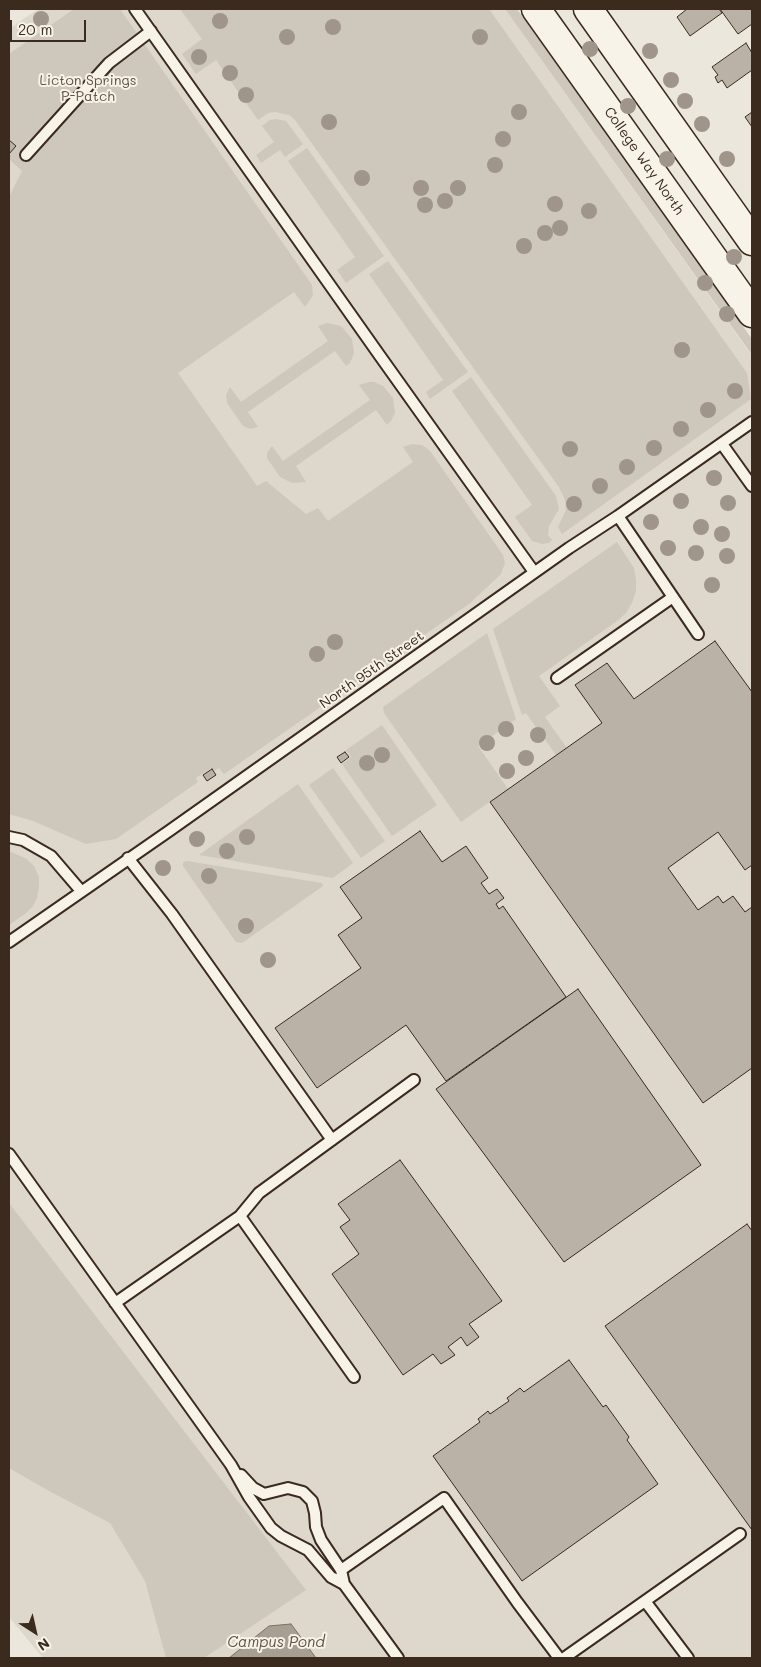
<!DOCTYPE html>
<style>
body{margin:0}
#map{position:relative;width:761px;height:1667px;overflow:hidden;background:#ece7dc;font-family:Mali,sans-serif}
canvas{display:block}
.frame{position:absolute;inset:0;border:10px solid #3b2a1e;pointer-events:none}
.north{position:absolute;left:10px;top:1607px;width:50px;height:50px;-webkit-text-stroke:4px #f7f3e8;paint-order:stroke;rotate:145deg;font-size:14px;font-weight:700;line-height:20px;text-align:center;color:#3b2a1e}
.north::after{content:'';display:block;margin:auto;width:18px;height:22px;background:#3b2a1e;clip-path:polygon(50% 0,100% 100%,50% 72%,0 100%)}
.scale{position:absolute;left:10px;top:20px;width:76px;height:22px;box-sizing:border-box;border:2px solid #3b2a1e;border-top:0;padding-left:6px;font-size:15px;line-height:18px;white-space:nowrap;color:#3b2a1e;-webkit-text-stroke:4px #f7f3e8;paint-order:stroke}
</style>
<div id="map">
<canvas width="761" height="1667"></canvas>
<div class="frame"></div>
<div class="north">N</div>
<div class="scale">20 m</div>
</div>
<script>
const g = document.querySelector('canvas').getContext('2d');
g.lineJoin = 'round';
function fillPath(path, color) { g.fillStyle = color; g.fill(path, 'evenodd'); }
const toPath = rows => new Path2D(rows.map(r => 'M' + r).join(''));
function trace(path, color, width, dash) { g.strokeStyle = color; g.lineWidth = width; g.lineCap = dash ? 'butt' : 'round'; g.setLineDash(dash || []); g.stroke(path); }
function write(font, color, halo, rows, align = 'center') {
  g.font = font + ' Mali,sans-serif'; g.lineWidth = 4; g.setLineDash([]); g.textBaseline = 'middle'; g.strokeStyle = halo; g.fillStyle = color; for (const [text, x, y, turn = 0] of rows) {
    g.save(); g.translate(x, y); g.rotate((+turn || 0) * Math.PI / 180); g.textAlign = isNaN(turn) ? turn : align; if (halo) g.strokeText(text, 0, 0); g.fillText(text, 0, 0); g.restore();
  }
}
fillPath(toPath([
 [38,9,505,9,752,356,752,1658,43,1658,9,1617,9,29]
]), '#ddd7cc');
fillPath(toPath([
 [74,9,120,9,312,285,313,295,305,307,294,292,178,373,257,486,266,481,306,514,318,508,328,521,413,462,403,447,412,444,422,445,430,451,503,555,505,563,501,574,469,604,224,774,219,768,214,771,211,768,196,778,198,782,116,839,86,844,33,821,9,814,9,197,22,171,9,159,9,54],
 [180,9,489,9,747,373,751,399,562,534,558,527,566,510,565,500,559,487,295,120,289,115,275,112,268,113,258,120,216,60,196,74,182,54,202,39],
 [505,9,517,9,752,339,752,355],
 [276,119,286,121,303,144,285,157,280,150,261,163,256,155,274,142,262,126,270,120],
 [307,148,384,256,346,283,337,270,355,257,288,161],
 [388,261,468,372,430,399,426,392,443,380,369,274],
 [327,323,341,326,352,339,354,353,350,363,346,366,335,351,248,412,258,427,250,429,243,426,227,403,226,395,230,387,241,402,328,341,318,326],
 [471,377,556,496,559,509,549,526,548,535,552,540,549,543,542,544,532,541,515,517,532,505,452,391],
 [369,382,374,382,383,386,393,398,395,413,391,421,387,425,376,410,296,466,306,482,292,483,280,477,267,458,267,453,272,446,283,461,370,400,359,385],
 [617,542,634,568,636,579,636,591,632,603,626,613,617,621,539,676,560,706,545,717,567,748,556,755,526,713,522,715,493,629],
 [487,633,516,719,478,746,508,789,461,822,384,713,383,707],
 [382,725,437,805,392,836,342,764,351,757,346,750],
 [333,768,385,841,361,858,309,785],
 [298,784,353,863,333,878,199,855],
 [9,851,27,859,34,866,39,877,39,886,37,898,33,906,26,913,9,925],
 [187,861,322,883,323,885,323,886,242,943,236,942,183,866,183,862],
 [9,1203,306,1590,204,1658,166,1658,145,1581,110,1523,49,1491,9,1468]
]), '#cec8bc');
const water = toPath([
 [291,1624,316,1658,229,1658,269,1626,291,1624]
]);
fillPath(water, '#a89f93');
trace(water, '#7c7064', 1);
const building = toPath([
 [687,9,719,9,722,13,690,36,677,17,687,9],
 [720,9,752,9,752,24,738,34,720,9],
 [746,43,752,53,752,70,727,88,722,80,718,83,715,77,718,75,712,67,746,43],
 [752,112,752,127,745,117,752,112],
 [9,140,16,146,9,154,9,140],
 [715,641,752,692,752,865,745,870,718,832,668,868,698,910,718,896,723,903,733,896,745,912,752,907,752,1068,703,1103,490,802,602,723,575,685,607,663,634,699,715,641],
 [345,752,349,757,341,763,337,757,345,752],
 [212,769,216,775,207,781,203,775,212,769],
 [420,831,442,862,466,846,488,878,481,883,489,894,497,889,504,898,496,904,499,909,503,906,566,997,446,1081,406,1025,317,1088,275,1028,361,968,338,935,362,918,340,887,420,831],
 [578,989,701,1165,564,1262,436,1089,578,989],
 [400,1160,502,1301,469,1324,479,1337,467,1346,461,1337,448,1347,455,1355,441,1364,433,1354,403,1375,332,1274,359,1254,340,1227,350,1220,338,1204,400,1160],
 [747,1224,752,1231,752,1530,605,1326,747,1224],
 [569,1360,603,1407,606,1405,629,1437,627,1440,658,1484,522,1581,433,1456,480,1422,478,1419,488,1411,490,1414,509,1401,507,1398,520,1388,524,1392,569,1360]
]);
fillPath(building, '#bab2a7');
trace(building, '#3b2a1e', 1);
const lane = toPath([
 [135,9,380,356,534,572],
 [26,155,109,63,151,31],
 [722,444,752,486],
 [618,516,698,634],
 [557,678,673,597],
 [9,837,23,840,51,856,81,891],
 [128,858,172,914,332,1140],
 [9,942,169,831,569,548,618,516,752,422],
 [9,1154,231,1465,249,1497,271,1528,281,1536,308,1550,331,1577,344,1584],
 [115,1303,240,1216],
 [354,1377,240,1216,259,1193,414,1080],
 [241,1475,253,1488,264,1494,288,1488,303,1492,312,1501,315,1513,316,1527,321,1540,341,1570,344,1584,398,1658],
 [341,1570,444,1498,517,1602,559,1658],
 [645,1601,740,1534],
 [564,1658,645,1601,688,1658]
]);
const secondary = toPath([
 [536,9,752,313],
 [588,9,752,241]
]);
trace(lane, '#3b2a1e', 14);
trace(secondary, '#3b2a1e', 31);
trace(lane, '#f7f3e8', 10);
trace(secondary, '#f7f3e8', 28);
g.fillStyle = '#9f958a';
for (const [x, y] of [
 [41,19],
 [220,21],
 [333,27],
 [287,37],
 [480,37],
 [590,49],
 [650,51],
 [199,57],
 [230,73],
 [671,80],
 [246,95],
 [685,101],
 [628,106],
 [519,112],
 [329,122],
 [702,124],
 [503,139],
 [667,159],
 [727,159],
 [495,165],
 [362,178],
 [421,188],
 [458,188],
 [445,201],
 [555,204],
 [425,205],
 [589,211],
 [560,228],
 [545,233],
 [524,246],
 [734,257],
 [705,283],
 [727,314],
 [682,350],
 [735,391],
 [708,410],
 [681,429],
 [654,448],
 [570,449],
 [627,467],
 [714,478],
 [600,486],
 [681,501],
 [728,503],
 [574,504],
 [651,522],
 [701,527],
 [722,534],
 [668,548],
 [696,553],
 [727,556],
 [712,585],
 [335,642],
 [317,654],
 [506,729],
 [538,735],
 [487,743],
 [382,755],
 [526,758],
 [367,763],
 [507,771],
 [247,837],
 [197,839],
 [227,851],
 [163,868],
 [209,876],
 [246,926],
 [268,960]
]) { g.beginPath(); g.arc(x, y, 8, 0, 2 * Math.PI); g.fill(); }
write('14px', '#605246', '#f7f3e8', [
 ["Licton Springs",88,81],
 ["P-Patch",88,97]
]);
write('14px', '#3b2a1e', '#f7f3e8', [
 ["College Way North",644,161,55],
 ["North 95th Street",372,670,-35]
]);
write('italic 15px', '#615347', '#f7f3e8', [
 ["Campus Pond",276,1642]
]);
</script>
